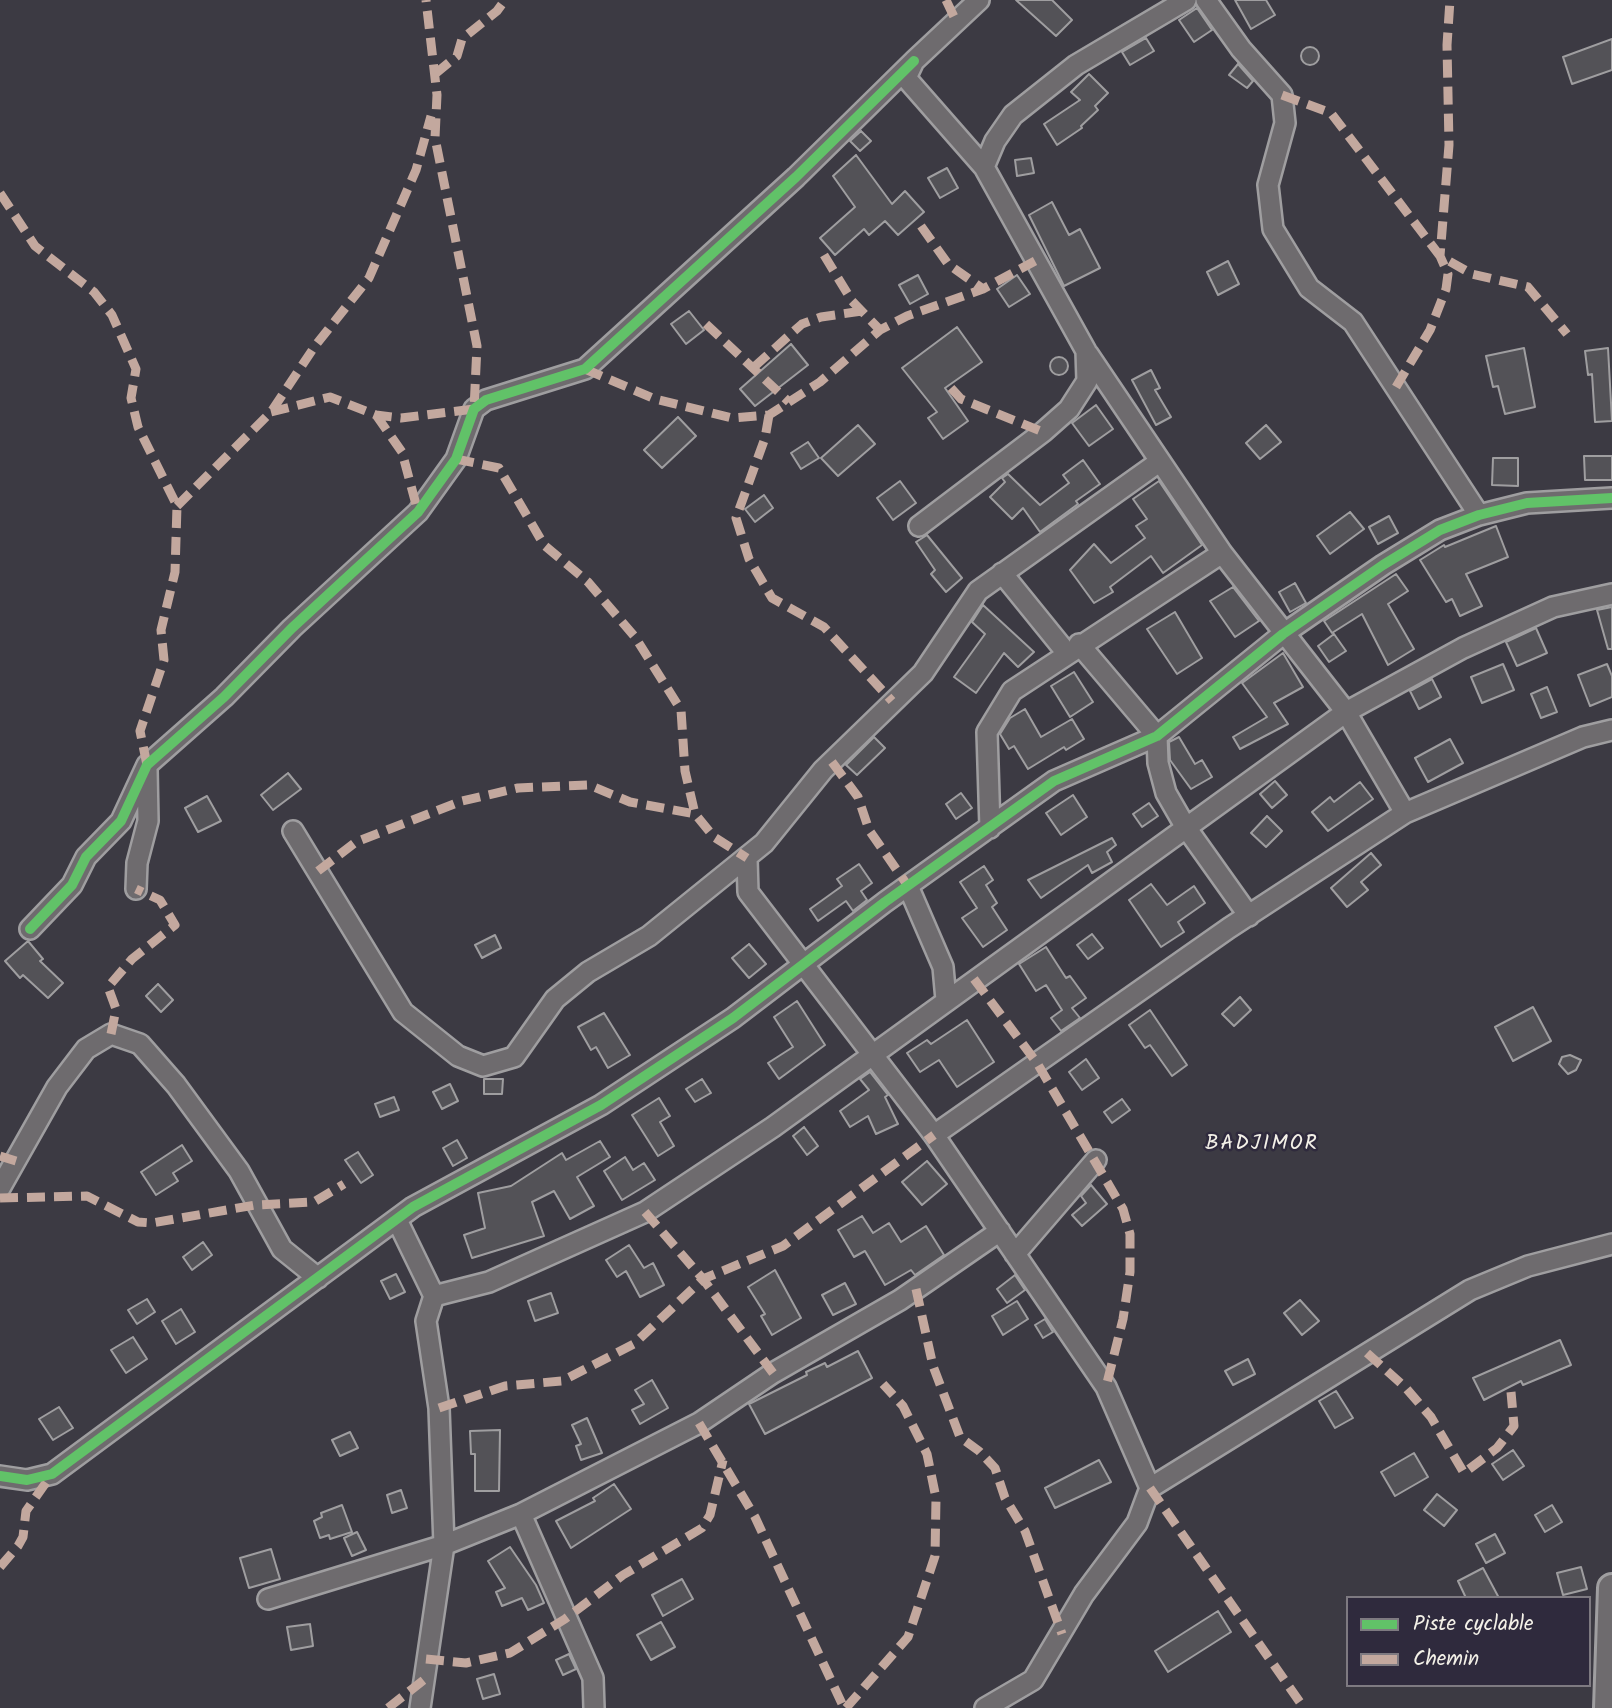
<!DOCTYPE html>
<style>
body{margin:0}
#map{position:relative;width:1612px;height:1708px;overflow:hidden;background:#3c3a43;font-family:Kalam,sans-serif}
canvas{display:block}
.legend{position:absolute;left:1346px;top:1596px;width:245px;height:91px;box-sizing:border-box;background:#2f2a3d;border:2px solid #7e7a81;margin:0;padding:9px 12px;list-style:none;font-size:21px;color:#f4f1e8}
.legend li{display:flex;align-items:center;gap:14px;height:35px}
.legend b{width:35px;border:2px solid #7e7a81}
</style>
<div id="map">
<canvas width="1612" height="1708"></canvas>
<ul class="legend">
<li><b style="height:9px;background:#61c268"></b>Piste cyclable</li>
<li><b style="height:9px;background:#c3a89e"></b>Chemin</li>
</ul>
</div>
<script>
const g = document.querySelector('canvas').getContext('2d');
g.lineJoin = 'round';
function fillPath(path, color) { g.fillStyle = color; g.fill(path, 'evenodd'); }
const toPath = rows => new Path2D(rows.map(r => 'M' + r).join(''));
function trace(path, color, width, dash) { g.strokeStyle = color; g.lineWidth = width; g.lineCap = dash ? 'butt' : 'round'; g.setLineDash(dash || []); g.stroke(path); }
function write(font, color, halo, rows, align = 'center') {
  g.font = font + ' Kalam,sans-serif'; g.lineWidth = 5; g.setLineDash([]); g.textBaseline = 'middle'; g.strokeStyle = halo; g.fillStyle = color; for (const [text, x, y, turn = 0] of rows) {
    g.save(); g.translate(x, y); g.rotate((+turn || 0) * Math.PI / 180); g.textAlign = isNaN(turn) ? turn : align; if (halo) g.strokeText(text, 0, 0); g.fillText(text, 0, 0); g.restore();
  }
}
const building = toPath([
 [1016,0,1052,0,1072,20,1056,36,1016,0],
 [1235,0,1266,0,1275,15,1251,29,1235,0],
 [1197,8,1212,30,1194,42,1179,20,1197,8],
 [1146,38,1154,51,1130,65,1122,52,1146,38],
 [1612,39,1612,70,1572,84,1563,57,1612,39],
 '1301 56a9 9 0 1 1 18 0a9 9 0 1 1-18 0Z',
 [1238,64,1253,81,1247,88,1229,75,1238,64],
 [1089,74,1108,93,1095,106,1098,110,1081,126,1082,128,1057,145,1044,124,1080,100,1071,92,1089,74],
 [861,131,871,141,860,151,850,141,861,131],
 [856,155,892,204,905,191,924,212,898,235,885,221,869,235,864,229,835,255,820,238,855,207,833,176,856,155],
 [1031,158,1034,173,1017,176,1015,160,1031,158],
 [947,168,958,188,940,198,928,178,947,168],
 [1052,202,1069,235,1080,229,1100,268,1064,286,1029,215,1052,202],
 [1228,261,1239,284,1218,295,1207,272,1228,261],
 [918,275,928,294,910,304,899,285,918,275],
 [1017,275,1030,294,1009,307,997,289,1017,275],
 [689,311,704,330,686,344,671,324,689,311],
 [957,327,982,362,945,388,968,421,943,439,928,418,937,412,902,368,957,327],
 [791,344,808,365,755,406,740,389,791,344],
 [1524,348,1535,407,1505,414,1498,386,1493,387,1486,356,1524,348],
 [1608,348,1612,421,1595,422,1592,374,1588,375,1585,351,1608,348],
 '1050 366a9 9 0 1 1 18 0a9 9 0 1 1-18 0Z',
 [1151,370,1160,388,1155,390,1171,417,1156,425,1132,380,1151,370],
 [1096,405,1113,429,1089,446,1072,423,1096,405],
 [678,417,696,436,662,468,644,450,678,417],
 [858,425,875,444,838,476,821,458,858,425],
 [1266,425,1281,442,1260,459,1246,443,1266,425],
 [808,442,819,458,801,469,791,453,808,442],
 [1584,456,1612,456,1612,480,1585,480,1584,456],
 [1493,458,1518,458,1518,486,1492,485,1493,458],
 [1083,460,1100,484,1076,501,1078,504,1040,532,1023,508,1012,519,990,497,1005,482,1002,478,1008,474,1040,505,1069,483,1063,475,1083,460],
 [900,481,916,503,893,520,877,498,900,481],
 [1159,481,1202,545,1163,573,1151,556,1110,587,1113,592,1094,603,1070,570,1094,544,1111,563,1145,538,1136,526,1147,519,1133,499,1159,481],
 [764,495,773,508,755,522,745,509,764,495],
 [1350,512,1364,529,1330,554,1317,536,1350,512],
 [1389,516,1398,533,1378,544,1369,527,1389,516],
 [1496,526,1508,557,1466,574,1482,606,1460,616,1452,599,1446,602,1420,560,1444,545,1445,547,1496,526],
 [927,535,962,578,946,592,931,574,935,570,916,542,927,535],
 [1396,574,1408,591,1388,604,1414,649,1388,665,1362,614,1332,633,1324,621,1396,574],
 [1295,583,1306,603,1290,612,1279,592,1295,583],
 [1233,587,1259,621,1235,637,1210,601,1233,587],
 [983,605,1034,652,1018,667,1004,653,976,693,954,677,985,634,972,622,983,605],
 [1612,607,1612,649,1608,649,1597,610,1612,607],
 [1175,612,1202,658,1177,674,1147,629,1175,612],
 [1536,628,1547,653,1517,666,1506,642,1536,628],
 [1334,634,1346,651,1329,662,1318,646,1334,634],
 [1283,653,1303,687,1274,703,1288,724,1240,749,1233,737,1267,717,1242,683,1283,653],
 [1503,664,1514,690,1482,703,1471,677,1503,664],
 [1607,664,1612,676,1612,697,1590,706,1578,675,1607,664],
 [1074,672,1093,702,1070,717,1051,686,1074,672],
 [1432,679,1441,697,1419,709,1410,691,1432,679],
 [1547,687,1557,712,1541,718,1531,694,1547,687],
 [1025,709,1041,737,1072,719,1084,739,1066,750,1064,747,1028,769,1014,746,1009,749,1000,734,1010,718,1025,709],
 [874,737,885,748,857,775,846,765,874,737],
 [1179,737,1195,764,1202,760,1212,777,1191,789,1170,760,1169,742,1179,737],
 [1450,739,1463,763,1428,782,1415,758,1450,739],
 [288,773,301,789,273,810,261,795,288,773],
 [1275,781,1287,795,1272,808,1260,794,1275,781],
 [1360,782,1373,799,1328,831,1312,812,1330,797,1334,802,1360,782],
 [961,793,972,808,956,819,946,804,961,793],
 [1073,795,1087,817,1061,835,1046,813,1073,795],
 [207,796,221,821,198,832,185,808,207,796],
 [1149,803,1158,816,1142,827,1133,814,1149,803],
 [1267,816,1282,831,1266,847,1251,833,1267,816],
 [1112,838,1116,845,1107,852,1112,862,1092,873,1088,865,1041,898,1028,880,1112,838],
 [1371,853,1381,865,1361,882,1368,890,1347,907,1331,888,1371,853],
 [859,864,872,883,861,891,867,900,853,911,846,901,818,921,810,909,842,886,837,879,859,864],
 [984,866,993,880,986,885,997,903,992,907,1007,930,983,947,962,918,977,908,960,882,984,866],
 [1151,884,1167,905,1194,886,1205,903,1178,922,1184,932,1161,947,1129,900,1151,884],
 [1092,934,1103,948,1088,959,1077,945,1092,934],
 [495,935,501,948,482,958,475,945,495,935],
 [28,941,43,959,40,961,63,983,48,998,23,975,20,978,5,961,28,941],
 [749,944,766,964,749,978,732,958,749,944],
 [1046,947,1066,978,1070,976,1086,998,1072,1008,1080,1018,1061,1031,1051,1018,1062,1010,1046,985,1036,991,1019,964,1046,947],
 [158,984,173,1000,161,1012,146,996,158,984],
 [1240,997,1251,1010,1234,1026,1222,1014,1240,997],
 [797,1001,825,1045,779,1079,768,1063,793,1047,774,1017,797,1001],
 [1533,1007,1551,1041,1513,1061,1495,1027,1533,1007],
 [1150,1010,1187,1065,1172,1076,1150,1045,1145,1048,1129,1025,1150,1010],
 [604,1013,630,1055,608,1068,596,1047,591,1050,578,1027,604,1013],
 [967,1020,994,1062,957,1087,939,1060,920,1072,907,1053,927,1040,931,1044,967,1020],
 [1570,1055,1581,1060,1576,1070,1568,1074,1559,1064,1562,1057,1570,1055],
 [1086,1059,1099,1078,1082,1090,1069,1072,1086,1059],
 [870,1072,888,1095,885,1097,898,1124,876,1134,868,1116,850,1127,840,1111,869,1090,860,1079,870,1072],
 [484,1079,503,1079,502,1094,484,1094,484,1079],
 [702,1079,711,1093,695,1102,686,1089,702,1079],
 [450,1084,458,1101,442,1109,433,1092,450,1084],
 [394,1097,399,1110,380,1117,375,1104,394,1097],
 [659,1098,670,1116,660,1122,674,1146,658,1156,632,1115,659,1098],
 [1122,1099,1130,1110,1112,1123,1104,1112,1122,1099],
 [804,1127,818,1146,807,1155,793,1136,804,1127],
 [457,1140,467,1158,453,1166,443,1148,457,1140],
 [600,1141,610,1157,577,1177,594,1206,570,1219,554,1191,532,1202,544,1236,472,1258,464,1235,485,1228,478,1193,511,1186,562,1153,566,1160,600,1141],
 [182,1145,192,1161,173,1173,178,1181,156,1195,141,1172,182,1145],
 [358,1152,373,1175,361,1183,345,1160,358,1152],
 [625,1157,633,1170,644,1163,655,1180,622,1200,604,1171,625,1157],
 [927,1161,947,1184,922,1205,902,1182,927,1161],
 [1091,1185,1107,1204,1082,1226,1072,1215,1086,1203,1081,1196,1091,1185],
 [862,1216,873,1233,889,1223,901,1242,926,1226,944,1255,915,1275,911,1270,885,1285,865,1251,854,1257,838,1230,862,1216],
 [203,1242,212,1255,192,1270,183,1257,203,1242],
 [629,1245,644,1268,653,1263,664,1285,640,1297,626,1271,617,1277,606,1260,629,1245],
 [775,1270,801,1318,772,1335,761,1316,765,1314,748,1287,775,1270],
 [396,1274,405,1292,390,1299,381,1281,396,1274],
 [1015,1275,1025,1290,1007,1303,997,1289,1015,1275],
 [845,1283,856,1304,833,1315,822,1295,845,1283],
 [551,1293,558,1313,535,1321,528,1301,551,1293],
 [147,1299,155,1312,137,1324,128,1310,147,1299],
 [1300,1300,1319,1321,1302,1335,1284,1313,1300,1300],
 [1017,1301,1028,1319,1003,1335,992,1316,1017,1301],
 [181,1309,195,1332,176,1344,162,1321,181,1309],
 [1045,1319,1053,1332,1043,1338,1035,1325,1045,1319],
 [133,1337,147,1359,126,1373,111,1350,133,1337],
 [1560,1340,1571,1365,1523,1385,1521,1381,1484,1400,1473,1378,1560,1340],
 [858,1351,872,1378,765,1434,749,1404,807,1375,806,1372,825,1363,827,1367,858,1351],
 [1248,1359,1255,1374,1233,1385,1225,1371,1248,1359],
 [652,1380,668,1408,640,1424,632,1410,644,1404,635,1390,652,1380],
 [1336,1391,1353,1418,1335,1428,1319,1401,1336,1391],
 [59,1407,73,1428,53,1440,39,1419,59,1407],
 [587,1418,602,1453,581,1460,576,1446,581,1444,572,1425,587,1418],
 [500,1430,499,1491,475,1491,475,1454,471,1454,470,1431,500,1430],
 [350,1432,358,1448,340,1456,332,1440,350,1432],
 [1513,1450,1524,1466,1503,1480,1492,1464,1513,1450],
 [1414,1453,1428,1477,1395,1496,1381,1472,1414,1453],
 [1099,1460,1111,1482,1055,1508,1045,1488,1099,1460],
 [614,1484,631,1509,571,1548,556,1521,595,1501,593,1498,614,1484],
 [401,1490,407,1508,392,1513,387,1495,401,1490],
 [1437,1494,1457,1510,1444,1526,1424,1510,1437,1494],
 [342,1505,352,1532,330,1539,329,1535,320,1538,314,1521,322,1517,321,1513,342,1505],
 [1552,1505,1562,1522,1545,1532,1535,1515,1552,1505],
 [357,1532,366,1550,352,1556,344,1538,357,1532],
 [1495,1534,1505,1553,1486,1563,1476,1544,1495,1534],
 [510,1547,536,1585,544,1603,528,1610,522,1598,502,1606,496,1592,505,1588,488,1561,510,1547],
 [271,1549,280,1579,249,1588,240,1558,271,1549],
 [1581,1567,1587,1589,1563,1595,1557,1573,1581,1567],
 [1483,1568,1499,1598,1466,1598,1458,1581,1483,1568],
 [682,1579,693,1599,663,1616,652,1595,682,1579],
 [1218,1611,1231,1632,1168,1672,1155,1651,1218,1611],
 [661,1622,675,1647,651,1660,637,1635,661,1622],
 [310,1624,313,1646,291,1650,287,1627,310,1624],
 [569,1654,576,1669,563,1675,556,1660,569,1654],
 [494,1674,500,1694,483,1699,477,1679,494,1674]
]);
fillPath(building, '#535257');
trace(building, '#9f9ea0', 2);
const street = toPath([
 [979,0,914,61,906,78,984,167],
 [1206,0,1241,49,1282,95,1285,123,1268,185,1273,229,1309,288,1353,322,1479,515],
 [1088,354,1222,553,1346,712,1405,813],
 [919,526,1043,432,1069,409,1087,381,1086,351,984,167,995,141,1013,115,1076,65,1186,0],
 [1002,573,1066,652],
 [1079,644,1157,736,1158,763,1166,793,1185,826,1249,916],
 [990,828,987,732,1012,691,1222,553],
 [293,831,403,1012,458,1056,483,1066,514,1057,555,999,588,972,649,936,764,843,823,770,923,673,978,591,1159,462],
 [747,858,748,892,934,1135,1106,1387,1150,1488,1137,1523,1084,1594,1033,1680,985,1708],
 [908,886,943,967,946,1000],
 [136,889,137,863,148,821,147,769],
 [30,929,72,885,86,857,121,821,147,765,224,697,292,628,418,512,456,459,474,409,486,400,585,369,796,177,914,61],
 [934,1135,1229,928,1405,813,1583,737,1612,730],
 [0,1188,57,1087,86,1049,111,1034,140,1044,176,1085,239,1171,282,1249,318,1278],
 [397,1220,434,1296],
 [1015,1254,1096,1160],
 [0,1476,27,1480,52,1474,413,1207,601,1105,733,1018,885,902,1054,781,1157,736,1283,634,1383,565,1440,530,1479,515,1527,503,1612,498],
 [1150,1488,1470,1290,1528,1266,1612,1244],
 [521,1514,593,1678,594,1708],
 [268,1599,444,1545,521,1514,699,1423,773,1373,900,1300,1000,1231],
 [420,1708,444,1545,439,1408,426,1321,434,1296,489,1282,645,1212,773,1127,1346,712,1463,648,1553,607,1612,594]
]);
const secondary = toPath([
 [1608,1708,1612,1588]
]);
trace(street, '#9f9ea0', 24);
trace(secondary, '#9f9ea0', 32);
trace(street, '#6e6b6e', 19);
trace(secondary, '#6e6b6e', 26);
trace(toPath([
 [946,0,956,21],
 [435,74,457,56,462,39,497,11,505,0],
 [1282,95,1331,113,1440,256,1472,274,1528,287,1567,334],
 [0,193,35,246,94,292,112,315,136,369,131,398,138,427,177,506,175,572,161,630,164,660,140,731,147,765],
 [921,226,948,264,983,289],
 [824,255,852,301,880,330],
 [706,324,789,402],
 [754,367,802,324,821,317,862,311],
 [585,369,655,399,732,418,769,415,820,382,880,330,907,316,983,289,1035,261],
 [1396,387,1430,330,1446,289,1448,274,1440,256,1449,145,1447,45,1450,0],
 [951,388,961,399,1043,432],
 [271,412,330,397,376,415,401,418,474,409,477,346,435,138,437,95,426,0],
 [376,415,402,452,418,512],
 [769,415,765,438,736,518,749,559,772,598,824,627,892,701],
 [456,459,499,468,544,545,588,582,635,637,681,710,685,771,695,814,714,837,747,858],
 [177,506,271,412,315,346,369,278,416,170,431,116],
 [832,762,858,797,869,830,908,886],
 [318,871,356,842,462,801,518,788,589,785,630,802,695,814],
 [974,979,1037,1063,1123,1209,1130,1234,1130,1272,1123,1319,1106,1387],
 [111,1034,116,1009,108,987,132,959,175,925,160,900,136,889],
 [0,1156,16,1161],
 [0,1198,87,1196,138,1222,152,1223,255,1205,314,1202,344,1184],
 [645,1212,703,1279,773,1373],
 [916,1289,933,1366,960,1437,979,1451,995,1468,1005,1498,1025,1531,1062,1634],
 [1367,1353,1405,1387,1431,1417,1464,1473,1497,1448,1514,1426,1511,1392],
 [439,1408,505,1386,562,1381,634,1344,703,1279,783,1246,934,1135],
 [699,1423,755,1517,844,1708],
 [1150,1488,1304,1708],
 [0,1567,18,1546,23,1537,26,1511,52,1474],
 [426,1659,466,1663,510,1653,565,1619,623,1575,702,1528,710,1515,723,1460],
 [388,1708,425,1679],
 [846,1708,908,1637,935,1556,936,1498,927,1454,903,1406,883,1384]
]), '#c3a89e', 9, [18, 9]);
trace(toPath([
 [30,929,72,885,86,857,121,821,147,765,224,697,292,628,418,512,456,459,474,409,486,400,585,369,796,177,914,61],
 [0,1476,27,1480,52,1474,413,1207,601,1105,733,1018,885,902,1054,781,1157,736,1283,634,1383,565,1440,530,1479,515,1527,503,1612,498]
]), '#61c268', 10);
g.letterSpacing = '2px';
write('21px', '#f4f1e8', '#2f2a3d', [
 ["BADJIMOR",1262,1145]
]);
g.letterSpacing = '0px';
</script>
